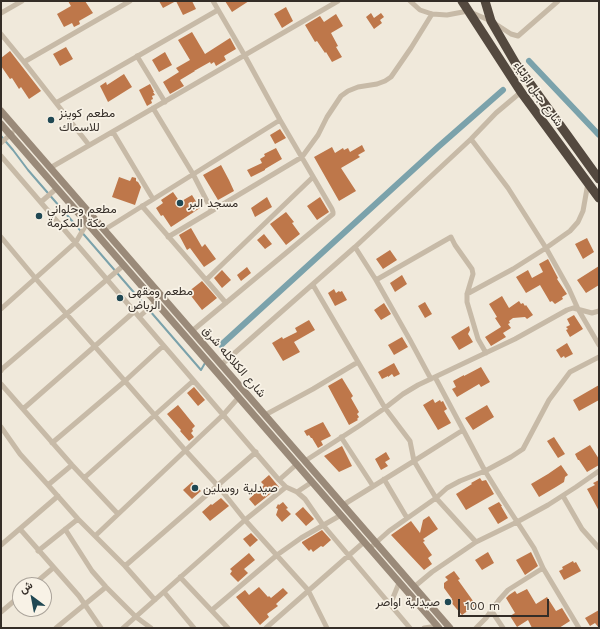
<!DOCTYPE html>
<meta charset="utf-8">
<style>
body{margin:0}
#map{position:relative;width:600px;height:629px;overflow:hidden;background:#f0e9db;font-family:"Work Sans",Vazirmatn,sans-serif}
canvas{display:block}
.frame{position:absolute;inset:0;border:2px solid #342d27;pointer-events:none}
.north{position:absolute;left:12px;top:577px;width:40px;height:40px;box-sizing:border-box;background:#f8f2e6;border:1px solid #aaa39a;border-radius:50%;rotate:328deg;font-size:11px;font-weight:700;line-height:16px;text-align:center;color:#342d27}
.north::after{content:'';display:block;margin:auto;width:14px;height:18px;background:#204853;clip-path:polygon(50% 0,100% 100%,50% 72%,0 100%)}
.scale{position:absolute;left:458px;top:599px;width:91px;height:18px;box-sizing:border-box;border:2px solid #342d27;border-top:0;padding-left:5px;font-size:12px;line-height:14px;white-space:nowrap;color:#342d27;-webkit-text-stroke:3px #f8f2e6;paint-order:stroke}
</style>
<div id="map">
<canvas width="600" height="629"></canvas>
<div class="frame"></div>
<div class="north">ش</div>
<div class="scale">100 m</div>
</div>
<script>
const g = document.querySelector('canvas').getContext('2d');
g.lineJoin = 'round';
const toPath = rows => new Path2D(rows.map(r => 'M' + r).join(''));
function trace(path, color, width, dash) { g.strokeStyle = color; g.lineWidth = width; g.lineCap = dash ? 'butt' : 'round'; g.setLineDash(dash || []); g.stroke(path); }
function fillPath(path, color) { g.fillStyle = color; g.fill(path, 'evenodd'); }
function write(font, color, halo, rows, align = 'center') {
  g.font = font + ' "Work Sans",Vazirmatn,sans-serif'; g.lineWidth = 3.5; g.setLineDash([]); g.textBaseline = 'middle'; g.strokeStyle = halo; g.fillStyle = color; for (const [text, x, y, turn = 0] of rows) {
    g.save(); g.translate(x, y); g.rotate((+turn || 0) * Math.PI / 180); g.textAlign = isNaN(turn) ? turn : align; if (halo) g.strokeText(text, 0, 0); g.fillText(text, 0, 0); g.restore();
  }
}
trace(toPath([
 [1,136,13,150,28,170,201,370,205,363]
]), '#7ba2ab', 2);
trace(toPath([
 [529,61,599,135],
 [221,345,438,147,503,90]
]), '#7ba2ab', 6);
fillPath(toPath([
 [68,1,85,1,93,13,79,21,80,24,74,27,72,23,64,27,57,14,71,6],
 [159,1,192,1,196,9,183,15,176,1,163,8],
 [225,1,249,1,232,12],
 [286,7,293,21,282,28,274,14],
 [371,13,374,18,381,13,384,17,380,20,382,23,374,29,366,17],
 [336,14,343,26,331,33,338,46,336,47,342,57,332,62,326,52,325,53,317,41,315,42,305,25,320,16,324,22],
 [192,32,205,54,230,38,236,49,224,56,226,60,216,66,214,62,211,64,210,62,194,71,195,71,180,80,184,86,170,94,163,82,179,72,176,68,190,60,178,40],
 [66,47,73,59,60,66,53,54],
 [10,51,41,91,29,99,21,87,19,89,12,78,10,79,1,66,1,58],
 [165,52,172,65,159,72,152,60],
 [124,74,132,87,108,102,100,86,106,82,107,85],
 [150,84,154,92,153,92,155,95,152,96,153,99,151,100,152,103,147,106,139,90],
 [280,129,286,138,275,144,270,135],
 [362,145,365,151,358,155,360,157,341,168,356,191,339,201,314,157,332,147,335,153,343,148,344,150,348,148,350,152],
 [276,148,282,159,265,169,265,170,251,177,247,170,262,163,260,159,265,156,264,154],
 [221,165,229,180,234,191,218,200,203,175],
 [119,177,130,181,132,177,136,178,136,181,138,182,141,187,135,205,112,197],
 [173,192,180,202,192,195,200,208,171,227,163,215,161,216,156,208,163,203,161,200],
 [267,197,272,207,255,217,251,208],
 [320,197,329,212,317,220,307,206],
 [286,212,294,222,292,223,300,234,286,245,270,224],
 [191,228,202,247,205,244,216,259,204,267,190,248,187,250,179,235],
 [264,234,272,244,265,249,257,240],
 [587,238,594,252,583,259,575,244],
 [390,250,397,260,383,269,376,259],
 [548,259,558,278,557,279,567,294,562,297,563,299,555,304,552,301,550,302,540,285,526,293,516,277,528,270,532,278,543,272,539,264],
 [599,266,599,285,586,293,577,280],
 [247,267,251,273,241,281,237,275],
 [222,270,231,280,222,288,214,278],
 [402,275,407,284,395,292,390,283],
 [202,281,217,298,202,310,188,292],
 [334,289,336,293,339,291,340,292,342,291,347,300,335,306,328,293],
 [502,296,509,308,519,301,521,304,523,303,525,306,526,305,533,315,527,319,525,317,513,318,509,321,510,323,508,324,511,328,503,333,506,337,491,346,485,337,501,327,495,318,497,317,489,304],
 [425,302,432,314,425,318,418,306],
 [384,303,391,314,381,320,374,310],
 [574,315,583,329,570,337,566,330,568,329,566,327,570,325,567,319],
 [309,320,315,330,294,342,300,352,283,361,272,343,282,337,283,339,297,332,295,328],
 [469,326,470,330,468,334,473,342,459,350,451,337],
 [402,337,408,347,394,355,388,345],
 [567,343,573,354,565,358,564,356,561,358,556,350],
 [394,363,400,374,394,377,392,374,388,377,388,376,382,379,378,372],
 [481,367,490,382,481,387,479,384,457,397,452,389,456,387,453,381,464,375,464,376],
 [342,378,353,396,351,398,359,412,357,414,359,417,357,419,358,420,349,425,328,386],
 [599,385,599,400,579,411,573,400],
 [194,387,205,400,198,406,187,393],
 [433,399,435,403,440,400,441,402,443,401,447,409,444,411,451,423,438,430,423,405],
 [178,405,195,426,192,429,193,431,191,433,194,437,189,441,180,431,181,430,167,414],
 [487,405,494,417,473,430,465,418],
 [323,422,331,436,321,441,323,445,318,448,312,438,311,438,309,435,307,436,304,431],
 [554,437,565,454,558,458,547,441],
 [590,445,599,459,599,465,587,472,579,460,578,460,575,454],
 [342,446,352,466,339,472,324,456],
 [386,452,390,459,385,462,388,466,381,470,375,459],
 [561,465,568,475,565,477,564,482,556,487,539,497,531,484,548,474],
 [269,475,279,487,255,506,249,499,264,485,261,482],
 [480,478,482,481,486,480,494,494,466,510,456,494,472,484,471,483],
 [599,480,599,511,587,489,595,485,593,483],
 [192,482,201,491,192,499,183,490],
 [221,498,229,506,210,521,202,512,211,504,212,505],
 [283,502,288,508,286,509,291,514,282,522,276,515,278,509,276,508,278,504,279,505],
 [499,502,502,506,501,506,508,518,498,524,488,508],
 [303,507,314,519,306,526,295,514],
 [429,516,438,529,423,539,425,541,423,542,432,555,428,558,432,564,424,570,391,535,411,521,420,533,423,520],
 [322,530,331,540,323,547,321,546,313,552,311,549,309,551,302,543,302,542],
 [251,533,258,540,250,547,243,539],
 [488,552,494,563,482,570,475,560],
 [531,552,538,566,525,575,516,560],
 [249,553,255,560,244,569,248,573,238,582,230,574,232,571,230,569],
 [573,561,574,563,576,562,581,571,564,580,559,571,563,569,562,567],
 [454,571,460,579,458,580,476,605,462,615,449,600,452,599,444,588,444,583,448,580,445,577],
 [259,587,268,597,269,596,271,598,283,588,288,593,276,604,278,606,267,614,269,617,260,625,236,597,245,590,249,595],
 [527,589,536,604,547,597,556,611,562,608,570,621,559,628,532,628,528,620,517,627,510,616,515,613,506,598,509,595,515,591,517,594],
 [599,610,599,628,595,623,590,626,585,618]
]), '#be774a');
trace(toPath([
 [410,1,420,10,432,14,447,15,468,11,491,21,511,34,518,36,558,1],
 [1,13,22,1],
 [1,34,24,62,56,103,218,10],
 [137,56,165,102],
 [24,62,130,1],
 [56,103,89,145],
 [153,108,193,174,212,211],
 [113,132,153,199],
 [471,139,508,188,529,221,546,248,569,289,578,309,599,345],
 [1,143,12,133],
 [1,156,279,480,286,487,297,492,305,499,323,525,410,628],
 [50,168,338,1],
 [41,202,57,188],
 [142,206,226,303],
 [104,230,280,120],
 [1,237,36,279,185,450,218,486,245,520,308,590,327,628],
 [168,237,302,157,318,135,327,117,341,96,348,91,358,87,377,84,385,81,391,77,411,48,432,14],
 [355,247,376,280,410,340,431,379],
 [206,280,313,177],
 [376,280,451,237,455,245,472,269,473,274,467,294,467,302,478,339,486,353],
 [313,285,385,408,410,441,414,461,427,483,436,498,476,542],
 [467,294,513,269,546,248,570,231,578,222,583,211,588,183],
 [1,309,76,242,87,223],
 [139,317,156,302],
 [192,331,333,214,333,212,332,209,280,120,245,56,213,1],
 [221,365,355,247,471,139,496,113,521,92],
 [1,371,2,369,124,265],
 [435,377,485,471,501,497,534,548,543,568,579,628],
 [1,384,72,465,118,514],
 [23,409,135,311],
 [265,415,313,389,358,362],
 [1,427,20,454,48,485,78,519,125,566,155,600],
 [341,437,373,486],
 [52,443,125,381,163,346],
 [305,461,359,426,385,408,403,394,418,385,515,339,567,310,573,308,592,313,599,311],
 [84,478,193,381],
 [384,479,407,518],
 [279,480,297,464],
 [48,485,72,465],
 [297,492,312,482],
 [563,496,582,529,599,548],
 [343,505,414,461,463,430],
 [20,529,79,596,101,628],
 [65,529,92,571,106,587,136,617,151,628],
 [95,536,224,414,239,397],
 [1,545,58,496],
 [370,548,389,531,436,498,447,488,460,481,485,471,511,457,523,449,549,400,570,372,599,357],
 [38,551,78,519],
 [125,566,256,452],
 [180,577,228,628],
 [33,585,53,568],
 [414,587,432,572,476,542,517,522,548,505,576,487,599,471],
 [164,592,194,628],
 [390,605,399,583],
 [212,610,277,555,301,538,341,515],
 [491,610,503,628],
 [1,612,20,596],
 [56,628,106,587],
 [123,628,245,520,286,487],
 [266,628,364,542],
 [424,628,438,626],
 [476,628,486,618,499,600,508,590,543,568]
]), '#c7baa7', 5);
trace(toPath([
 [1,111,450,628],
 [1,124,439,628]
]), '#9a8a79', 7);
trace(toPath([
 [462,1,521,92,599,198],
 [485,1,491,21,516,64,599,179]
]), '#54493f', 9);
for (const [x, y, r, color] of [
 [51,120,4,"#204853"],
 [180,203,4,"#204853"],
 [39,216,4,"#204853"],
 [120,298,4,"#204853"],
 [195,488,4,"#204853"],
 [448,602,4,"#204853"]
]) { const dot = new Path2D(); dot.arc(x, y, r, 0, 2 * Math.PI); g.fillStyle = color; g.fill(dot); trace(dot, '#f8f2e6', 1.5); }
write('12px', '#342d27', '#f8f2e6', [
 ["شارع جبل اولياء",538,94,55],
 ["شارع الكلاكله شرق",234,362,49]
]);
write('12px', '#342d27', '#f8f2e6', [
 ["مطعم كوينز",59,113],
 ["للاسماك",59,127],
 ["مسجد البر",188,203],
 ["مطعم وحلواني",47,209],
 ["مكة المكرمة",47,223],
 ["مطعم ومقهى",128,291],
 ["الرباض",128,305],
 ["صيدلية روسلين",203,488],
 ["صيدلية اواصر",440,602,"right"]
], 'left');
</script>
